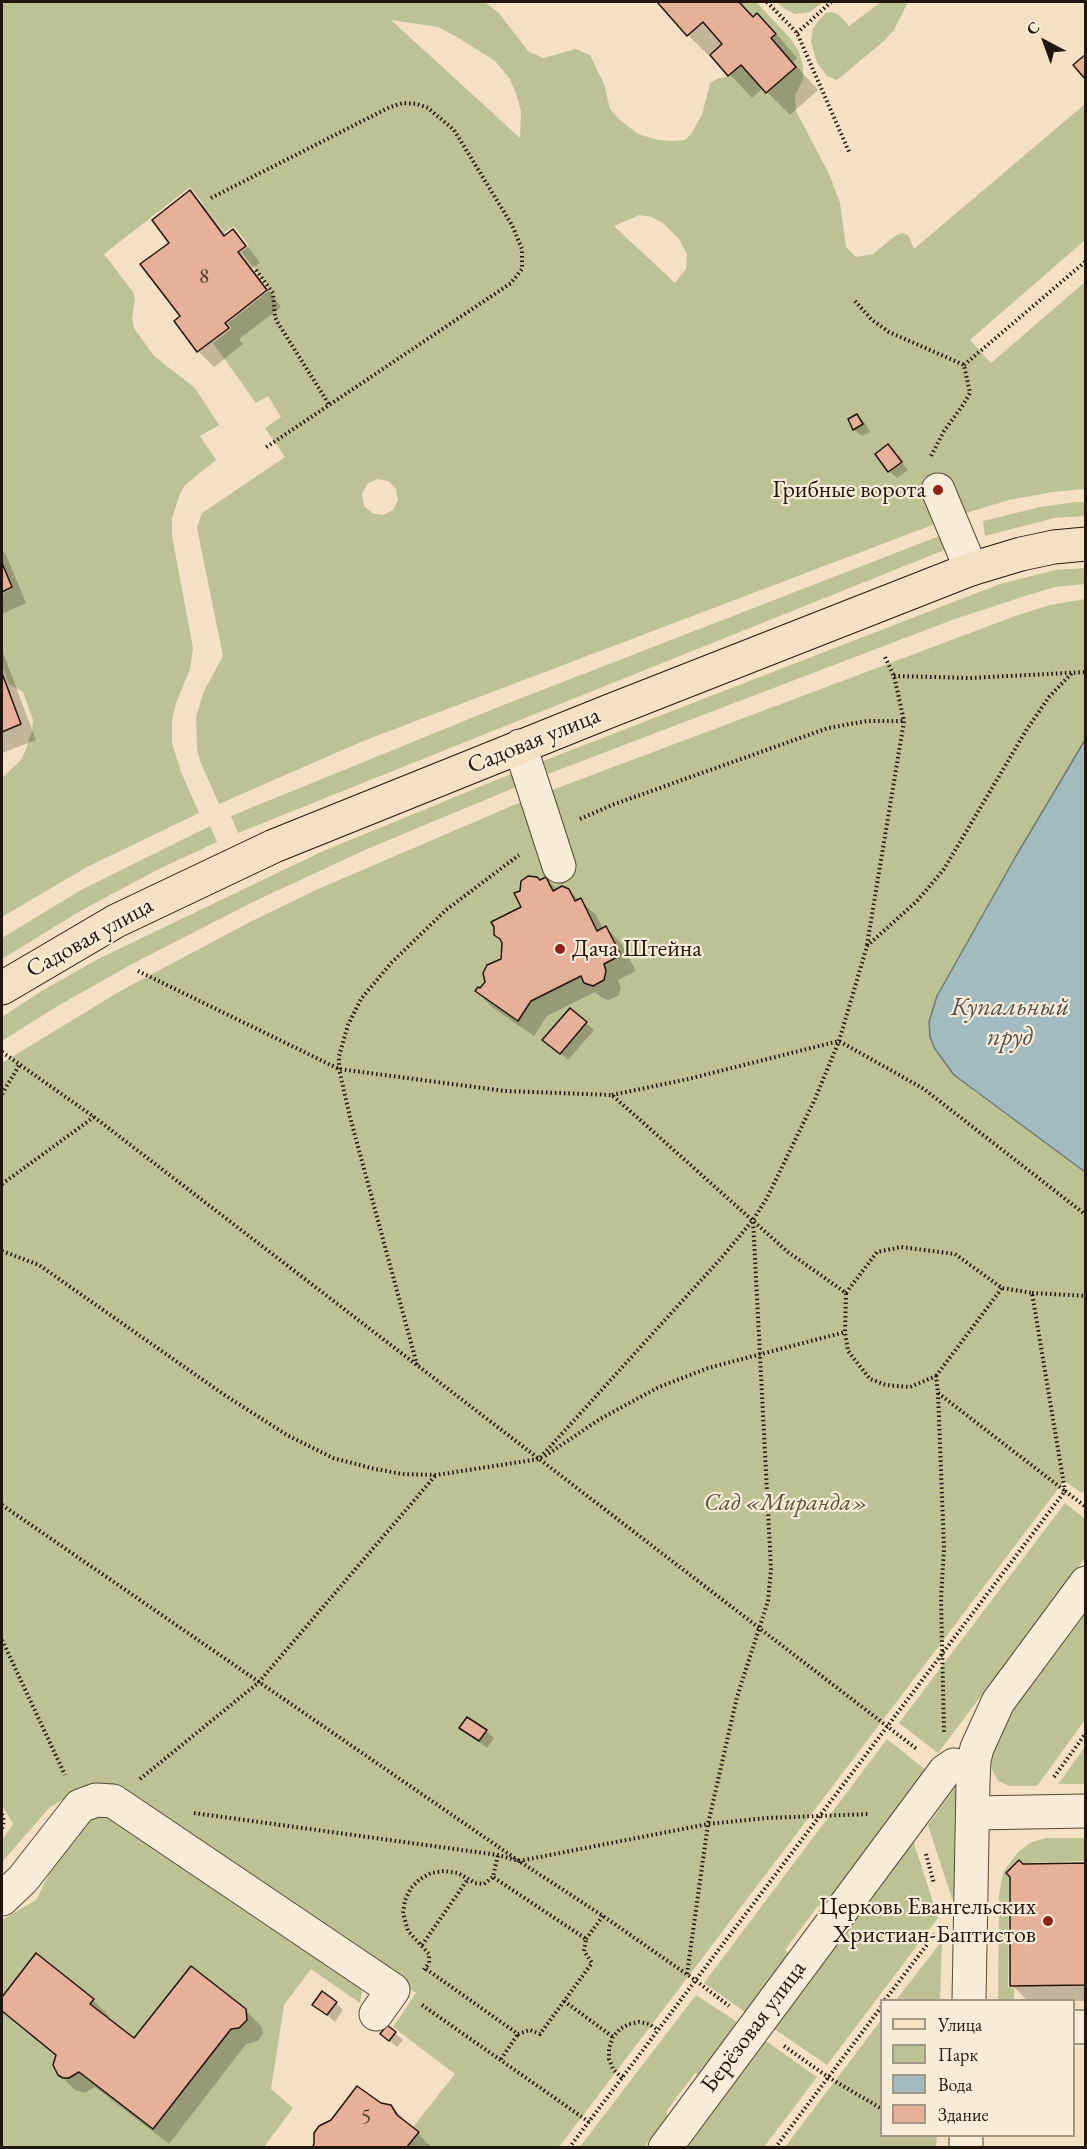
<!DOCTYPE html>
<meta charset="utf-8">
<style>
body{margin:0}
#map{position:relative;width:1087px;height:2149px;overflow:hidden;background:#f4e1c4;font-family:"EB Garamond",serif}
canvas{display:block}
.frame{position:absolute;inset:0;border:3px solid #22150b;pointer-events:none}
.legend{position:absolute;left:880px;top:1999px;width:195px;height:138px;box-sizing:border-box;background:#f8ecd9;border:2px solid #a29687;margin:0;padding:8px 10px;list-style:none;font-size:18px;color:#22150b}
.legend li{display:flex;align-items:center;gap:12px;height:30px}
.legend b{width:30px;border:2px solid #a29687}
.north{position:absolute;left:1015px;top:12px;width:60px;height:60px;-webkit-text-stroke:4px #f8ecd9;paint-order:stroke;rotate:319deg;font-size:16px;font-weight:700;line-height:24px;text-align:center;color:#22150b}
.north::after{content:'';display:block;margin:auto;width:21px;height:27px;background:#22150b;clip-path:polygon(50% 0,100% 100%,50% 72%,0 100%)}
</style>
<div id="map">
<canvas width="1087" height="2149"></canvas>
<div class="frame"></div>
<ul class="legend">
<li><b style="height:8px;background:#f4e1c4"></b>Улица</li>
<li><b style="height:16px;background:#bcc293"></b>Парк</li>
<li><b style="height:16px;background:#a1bbbe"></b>Вода</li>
<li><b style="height:16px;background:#e6b099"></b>Здание</li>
</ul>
<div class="north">С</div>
</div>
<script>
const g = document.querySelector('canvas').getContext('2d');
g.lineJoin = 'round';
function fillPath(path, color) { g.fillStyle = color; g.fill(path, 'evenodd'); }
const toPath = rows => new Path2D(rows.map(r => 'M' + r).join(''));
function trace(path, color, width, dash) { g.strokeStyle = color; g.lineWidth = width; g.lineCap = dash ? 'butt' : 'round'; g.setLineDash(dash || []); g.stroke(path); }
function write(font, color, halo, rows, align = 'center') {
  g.font = font + ' "EB Garamond",serif'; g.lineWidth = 4.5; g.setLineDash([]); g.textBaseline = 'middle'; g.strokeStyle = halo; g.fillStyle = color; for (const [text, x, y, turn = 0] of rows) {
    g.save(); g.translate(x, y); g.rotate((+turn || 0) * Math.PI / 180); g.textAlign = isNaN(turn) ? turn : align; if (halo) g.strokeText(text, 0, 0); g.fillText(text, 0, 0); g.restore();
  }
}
fillPath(toPath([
 [2,2,485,2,499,13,528,51,543,58,576,49,590,55,604,84,610,109,620,120,638,134,658,140,673,141,685,140,691,134,702,115,710,83,717,79,728,76,741,65,766,93,796,67,771,38,775,34,757,13,753,17,739,2,756,2,790,38,798,50,803,65,803,79,795,96,796,111,830,176,840,203,846,247,856,257,873,254,895,236,902,233,908,235,914,249,1085,104,1085,240,970,340,991,363,1085,282,1085,489,1053,492,1009,500,956,516,363,741,219,804,200,761,197,749,196,717,204,691,223,656,197,528,202,513,285,457,265,428,281,417,268,396,256,403,213,343,232,329,228,323,270,290,242,252,249,246,234,226,225,232,190,187,104,254,133,292,135,299,132,318,134,328,154,356,195,388,219,425,200,436,216,460,185,485,180,494,172,518,172,536,193,648,190,669,176,703,172,720,172,743,181,772,199,813,87,867,2,917,2,778,20,761,25,752,32,731,33,720,23,692,9,684,2,665,2,594,12,589,2,563],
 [391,20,438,27,457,37,495,61,510,79,516,94,521,111,520,138],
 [639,215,652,217,664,224,679,239,687,254,686,269,675,283,614,226],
 [377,479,388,481,396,489,398,500,393,510,383,515,372,513,364,506,362,494,367,484],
 [776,2,823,2,810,12,795,14,785,9],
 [881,2,908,2,894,30,885,40,837,80,827,76,817,63,811,42,813,28,820,19,826,13,832,12,839,15,849,26],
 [1076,502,1085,502,1085,516,1054,518,985,536,983,521,1040,507],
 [947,533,952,547,238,833,231,816,506,704],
 [1085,568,1085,584,1055,587,1031,594,952,620,548,774,543,761,1000,584,1055,570],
 [1085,599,1085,740,1016,856,937,996,929,1022,974,1091,1085,1172,1085,1489,1082,1493,1064,1481,559,2147,406,2147,418,2132,413,2127,455,2074,393,2027,416,1993,114,1793,67,1797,50,1807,2,1862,2,1840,13,1824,2,1805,2,1063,122,990,250,922,316,890,528,799,1018,615,1050,605],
 [528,876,537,877,540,880,546,877,553,891,569,889,575,901,581,898,597,931,606,926,621,955,604,964,606,971,603,980,584,983,581,976,531,1001,518,1021,475,991,478,987,492,997,502,943,500,939,494,935,493,931,494,927,521,907,514,893,520,891,521,881],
 [570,1008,587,1022,560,1054,542,1040],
 [511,774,516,787,367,849,255,901,130,965,56,1007,2,1041,2,1017,40,992,98,959,321,852],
 [210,826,217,842,159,869,82,910,2,959,2,938,81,890],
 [1065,1503,1085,1519,1085,1558,938,1753,899,1723],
 [1085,1609,1085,1720,1037,1786,1009,1786,998,1781,992,1770,990,1753,1000,1725],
 [887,1739,926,1770,822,1908,818,1906,785,1950,789,1953,745,2012,704,1983],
 [1085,1747,1085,1784,1058,1784],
 [956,1786,955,1893,952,1899,928,1825],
 [103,1812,358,1985,362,1992,360,2003,311,1969,284,2005,271,2089,293,2108,264,2147,2,2147,2,1920,36,1900,52,1868,90,1820],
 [1045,1838,1085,1838,1085,1861,1023,1863,1009,1877,1008,1987,1014,1988,1014,2000,998,2000,999,1895,1002,1878,1004,1871,1018,1852,1030,1843],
 [913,1840,938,1918,827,2065,773,2028],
 [942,1941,940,2000,896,2000],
 [696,1995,737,2022,699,2075,695,2073,666,2112,668,2115,644,2147,579,2148],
 [881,2020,882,2136,937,2136,936,2147,785,2147],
 [763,2039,817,2077,764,2147,683,2148]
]), '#bcc293');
const water = toPath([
 [1085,740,1085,1172,954,1075,935,1049,930,1037,929,1022,937,996,1016,856,1085,740]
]);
fillPath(water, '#a1bbbe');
trace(water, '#6e7976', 1.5);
fillPath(toPath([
 [659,2,740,2,754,18,757,15,780,38,797,58,793,62,818,90,790,115,763,88,752,98,713,56,711,58,688,35],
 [190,192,206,208,227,236,233,231,248,247,260,263,252,268,281,307,239,339,243,344,214,367,198,351,176,322,182,316,171,243],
 [857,416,865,423,870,432,862,436,854,429],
 [888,446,908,470,897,478,889,471],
 [2,550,6,555,26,603,2,614],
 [2,650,36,740,2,753],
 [546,879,558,890,568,890,596,915,603,929,606,928,621,943,636,971,618,980,621,988,619,995,609,1000,602,998,595,992,547,1016,534,1036,492,1007,477,991,481,990,502,960,504,943,495,934,523,908,540,882],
 [570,1010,594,1030,568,1060,544,1040],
 [461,1728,486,1731,494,1738,487,1748],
 [1086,1864,1086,2001,1027,2000,1012,1985,1023,1866],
 [36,1956,93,2000,109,2016,107,2018,135,2040,245,2010,261,2026,263,2033,258,2041,246,2044,169,2144,95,2087,85,2093,75,2090,59,2074,57,2057,2,2011,2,2000],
 [336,2003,343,2010,335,2022,314,2004],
 [395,2033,403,2040,397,2047,382,2034],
 [380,2105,391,2106,432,2148,313,2148]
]), '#0003');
const building = toPath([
 [657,2,739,2,753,17,757,13,776,34,771,38,796,67,766,93,741,65,728,76,710,55,722,44,703,22,687,36,657,2],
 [1086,54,1086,80,1073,65,1086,54],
 [190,190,224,236,233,229,246,246,238,252,267,290,225,323,229,328,197,352,174,321,180,316,140,264,169,243,152,220,190,190],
 [857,414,863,424,853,430,848,419,857,414],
 [888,444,902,462,888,472,875,454,888,444],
 [2,563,12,587,2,592,2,563],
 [2,673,21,724,2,732,2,673],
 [528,876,537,877,540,880,546,877,553,891,562,886,569,889,575,901,581,898,597,931,606,926,621,955,604,964,606,971,604,980,593,986,584,983,581,976,531,1001,518,1021,475,991,478,987,480,988,485,982,483,973,487,965,501,959,502,943,500,939,494,935,494,927,491,922,521,907,514,893,520,891,521,881,528,876],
 [570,1008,587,1022,560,1054,542,1040,570,1008],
 [467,1717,487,1730,479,1741,459,1728,467,1717],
 [1019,1860,1023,1864,1086,1863,1085,1985,1010,1986,1010,1877,1006,1873,1019,1860],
 [36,1953,94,1999,90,2004,134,2038,191,1966,246,2009,247,2020,239,2028,231,2029,153,2129,79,2072,69,2078,63,2078,58,2075,53,2065,56,2055,2,2011,2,1997,36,1953],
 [322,1991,337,2002,327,2015,312,2005,322,1991],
 [387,2025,396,2032,389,2041,380,2034,387,2025],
 [357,2086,381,2103,391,2105,397,2115,419,2132,406,2148,312,2148,314,2144,314,2133,319,2126,331,2120,357,2086]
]);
fillPath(building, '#e6b099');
trace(building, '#22150b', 1.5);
const minor = toPath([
 [938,490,971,569],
 [520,746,559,866],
 [973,1813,1086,1811],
 [2,1899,23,1879,80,1806,96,1800,113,1801,393,1990,376,2014],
 [969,2000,973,1783,974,1760,977,1748,998,1702,1086,1583],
 [1074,2027,1086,2027],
 [665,2148,945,1771,954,1765],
 [966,2148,966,2136]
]);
const major = toPath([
 [2,988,116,921,274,846,607,712,971,569,1021,554,1054,547,1086,544]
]);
trace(minor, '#564839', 35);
trace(major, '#22150b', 35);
trace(toPath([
 [767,2,797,33,850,154],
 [797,33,831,2],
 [211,198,390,107,403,103,417,104,428,108,454,130,512,225,522,249,522,269,511,283,265,448],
 [256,270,273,293,275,317,278,323,330,406],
 [855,301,872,320,889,332,964,365,970,393,963,405,944,431,930,458],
 [964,365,1086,261],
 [894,676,970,678,1086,672],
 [580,819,612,805,828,728,867,721,904,721],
 [867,945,904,721,894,676,884,655],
 [138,971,339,1069,505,1091,612,1095,788,1252,846,1293,845,1332,848,1351,870,1379,886,1385,910,1387,936,1376,938,1393,1065,1491],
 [2,1052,94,1117,918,1750],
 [2,1094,20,1064],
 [612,1095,688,1079,839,1041,924,1089,1086,1215],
 [2,1184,94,1117],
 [2,1251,39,1265,223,1394,287,1435,333,1458,375,1469,403,1474,436,1475,539,1459,723,1256,753,1220],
 [846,1293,877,1252,901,1247,955,1254,1002,1288,1032,1293,1065,1491],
 [1032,1293,1086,1296],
 [417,1365,350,1117,339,1069,339,1056,348,1025,361,999,392,962,446,910,519,855],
 [936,1376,1002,1288],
 [938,1393,944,1548,941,1599,944,1732],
 [545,1456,600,1419,659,1387,708,1368,845,1332],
 [2,1505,519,1861,603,1916,695,1980,729,2006],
 [2,1640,65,1775],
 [1054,1777,1086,1733],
 [140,1779,258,1683,435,1476],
 [194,1813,498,1855,519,1861,708,1824,767,1818,869,1814],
 [2,1814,4,1821,2,1829],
 [926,1854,934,1884],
 [586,1939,603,1916],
 [422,1945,468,1879],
 [426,1969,518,2034,530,2030,540,2034,592,1963,584,1951,586,1939,493,1877],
 [424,1970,429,1963,429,1954,408,1931,403,1913,405,1900,411,1888,420,1879,431,1873,444,1871,458,1873,475,1883,484,1884,493,1877,498,1855],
 [687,1974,708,1824,737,1697,768,1601,771,1569,753,1220,767,1198,815,1099,839,1041,867,946,917,901,944,869,1027,729,1049,697,1072,673],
 [885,2000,935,1934],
 [564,2001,613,2037],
 [422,2005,589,2122],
 [784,2046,828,2077,882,2109],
 [501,2059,518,2034],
 [622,2078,613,2069,609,2059,609,2048,613,2037,620,2029,629,2024,639,2022,649,2024,658,2030],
 [569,2148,1065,1491,1086,1507],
 [775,2148,882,2006]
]), '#22150b', 4, [1.5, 3]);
trace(minor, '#f8ecd9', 33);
trace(major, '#f4e1c4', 33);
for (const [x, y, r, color] of [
 [938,490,6,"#8f2418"],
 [560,949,6,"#8f2418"],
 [1048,1921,6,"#8f2418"]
]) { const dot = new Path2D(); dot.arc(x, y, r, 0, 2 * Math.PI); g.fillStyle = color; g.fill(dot); trace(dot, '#f8ecd9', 2); }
write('21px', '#533c2e', null, [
 ["8",204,277],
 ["5",366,2117]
]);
write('24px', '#22150b', '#f8ecd9', [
 ["Грибные ворота",926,490],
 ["Дача Штейна",572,949,"left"],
 ["Церковь Евангельских",1036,1907],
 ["Христиан-Баптистов",1036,1935]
], 'right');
write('24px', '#22150b', '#f8ecd9', [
 ["Садовая улица",534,741,-22],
 ["Садовая улица",90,938,-29],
 ["Берёзовая улица",754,2027,-53]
]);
write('italic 24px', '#58523b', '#f8ecd9', [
 ["Сад «Миранда»",786,1503]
]);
write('italic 26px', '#4e4f4a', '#f8ecd9', [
 ["Купальный",1010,1008],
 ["пруд",1010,1038]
]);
</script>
